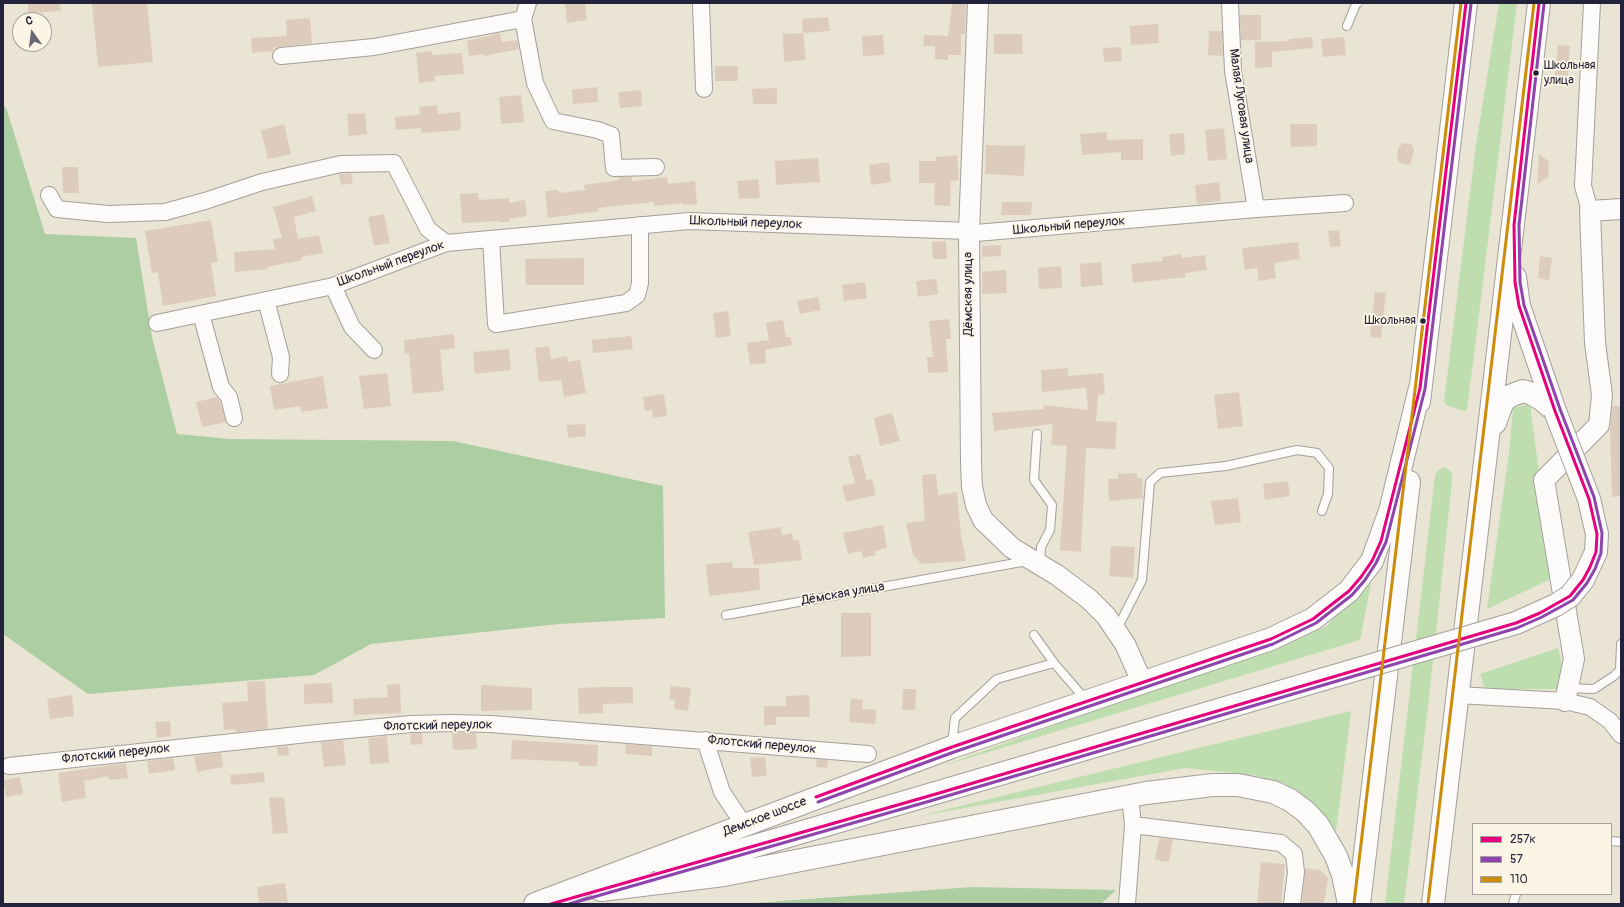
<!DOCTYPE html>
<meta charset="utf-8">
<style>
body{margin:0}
#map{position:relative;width:1624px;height:907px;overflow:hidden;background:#e9e4d4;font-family:Pangolin,sans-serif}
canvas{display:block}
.frame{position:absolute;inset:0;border:4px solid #22223b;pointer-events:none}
.legend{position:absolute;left:1472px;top:823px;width:140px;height:72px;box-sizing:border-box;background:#fcf5e5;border:1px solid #a5a1a1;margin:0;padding:5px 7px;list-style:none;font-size:12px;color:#22223b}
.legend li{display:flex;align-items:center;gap:8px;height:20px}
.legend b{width:20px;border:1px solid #a5a1a1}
.north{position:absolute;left:12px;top:12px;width:40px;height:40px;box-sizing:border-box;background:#fcf5e5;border:1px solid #a5a1a1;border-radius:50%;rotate:346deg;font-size:11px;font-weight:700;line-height:16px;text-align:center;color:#22223b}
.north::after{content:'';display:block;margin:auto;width:14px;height:18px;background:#686671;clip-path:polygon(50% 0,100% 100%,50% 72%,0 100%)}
</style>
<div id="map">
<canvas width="1624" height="907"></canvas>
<div class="frame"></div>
<ul class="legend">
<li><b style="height:5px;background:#e5007d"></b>257к</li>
<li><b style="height:5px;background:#8e44ad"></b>57</li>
<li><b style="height:5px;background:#cc8c0c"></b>110</li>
</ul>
<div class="north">С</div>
</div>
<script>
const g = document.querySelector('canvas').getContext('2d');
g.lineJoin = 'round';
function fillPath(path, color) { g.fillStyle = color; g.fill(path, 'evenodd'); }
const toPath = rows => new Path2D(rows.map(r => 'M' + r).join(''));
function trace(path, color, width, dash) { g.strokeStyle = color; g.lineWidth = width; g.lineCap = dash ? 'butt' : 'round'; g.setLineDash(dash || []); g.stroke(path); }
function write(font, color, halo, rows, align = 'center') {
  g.font = font + ' Pangolin,sans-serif'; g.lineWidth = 3.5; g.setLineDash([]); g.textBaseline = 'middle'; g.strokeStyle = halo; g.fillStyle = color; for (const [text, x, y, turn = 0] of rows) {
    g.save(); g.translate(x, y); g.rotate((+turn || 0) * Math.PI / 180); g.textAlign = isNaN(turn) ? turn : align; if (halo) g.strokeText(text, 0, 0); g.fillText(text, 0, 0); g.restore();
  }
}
fillPath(toPath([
 [1499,3,1517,3,1477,331,1467,409,1464,411,1446,405,1444,402,1476,145],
 [1530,404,1553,578,1487,609,1509,453,1513,408],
 [1445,467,1452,473,1452,482,1428,707,1404,904,1385,904,1435,476,1437,471],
 [1371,583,1360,640,942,766,1325,627],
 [1558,648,1564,672,1559,689,1485,689,1480,674],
 [1351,711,1336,831,1322,813,1283,783,1253,775,1185,768,915,817]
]), '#bedeaf');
fillPath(toPath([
 [3,107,6,107,45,234,136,238,152,337,177,434,230,439,453,441,663,486,665,618,559,624,371,644,314,675,88,694,3,634],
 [972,887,1116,890,1101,904,741,904]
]), '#adcda2');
fillPath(toPath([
 [28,3,60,3,61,11,28,13],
 [92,3,147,3,153,62,98,67],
 [585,3,587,20,567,23,565,4],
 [952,3,966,3,965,34,961,34,961,55,948,55,948,60,935,59,935,46,923,46,924,35,948,36],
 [1240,15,1261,15,1261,40,1241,40],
 [828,17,830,31,803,33,802,19],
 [310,18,312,43,280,47,273,48,273,51,252,53,251,38,287,36,286,20],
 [1158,24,1159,43,1131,45,1130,26],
 [1209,31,1222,31,1223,56,1208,55],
 [500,33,502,42,517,40,519,49,484,56,484,54,469,56,467,41],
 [803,33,806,60,784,62,783,34],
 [994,34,1022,34,1023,54,994,54],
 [883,35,884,55,863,56,862,36],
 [1312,37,1313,48,1272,52,1272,67,1255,68,1255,42,1289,41,1289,39],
 [1344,37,1346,55,1323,57,1321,39],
 [1558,45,1570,46,1567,85,1554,84],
 [1121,47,1122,61,1104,62,1103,48],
 [432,51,432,55,462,53,464,74,434,76,435,81,419,83,416,53],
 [715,66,738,66,738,81,715,81],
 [597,87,598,102,573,104,572,90],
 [777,88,777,104,753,104,752,89],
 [641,90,642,106,620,108,618,92],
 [521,95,524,122,501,124,499,97],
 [437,105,438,114,460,112,461,130,421,133,421,128,396,130,395,117,420,115,419,107],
 [365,113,367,134,349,136,347,114],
 [284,124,291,154,268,159,261,130],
 [1290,124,1317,124,1317,146,1291,147],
 [1224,128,1227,159,1208,161,1205,130],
 [1107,132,1107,140,1143,139,1143,160,1121,160,1121,152,1082,155,1080,134],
 [1184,133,1185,154,1171,156,1169,134],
 [1403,143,1412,144,1414,150,1410,165,1400,163,1397,159,1398,148],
 [986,145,1025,146,1024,176,985,174],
 [1539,154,1549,162,1548,178,1537,184],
 [957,155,959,180,951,181,950,206,934,205,935,183,919,183,919,161,936,161,936,157],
 [818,158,820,182,776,185,775,161],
 [889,162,891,182,871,185,869,165],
 [62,167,78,167,79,193,63,193],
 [351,173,353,183,341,185,339,174],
 [619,177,632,177,632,181,667,177,668,184,695,181,697,204,683,205,683,203,654,206,654,202,598,208,599,211,548,218,545,191,558,190,559,193,585,190,584,185,619,180],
 [758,179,760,198,739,199,737,181],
 [1219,182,1221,201,1197,204,1195,185],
 [478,193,479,200,509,198,509,203,525,200,527,216,510,219,510,222,499,222,499,221,462,223,460,194],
 [312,196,316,211,294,217,298,239,319,235,323,253,301,257,302,260,267,267,267,269,235,272,234,252,275,249,273,239,282,238,273,207],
 [1002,202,1032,202,1031,215,1001,215],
 [384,214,390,243,374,246,368,217],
 [211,220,218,262,211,263,216,296,163,306,158,272,152,273,145,231],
 [1339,230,1341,246,1330,247,1328,231],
 [946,241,947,259,933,259,932,242],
 [1298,242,1300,259,1274,263,1276,278,1259,281,1257,268,1245,270,1242,248],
 [1001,245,1001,256,982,257,982,246],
 [1182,254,1182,258,1205,255,1207,270,1185,273,1186,277,1133,283,1131,264,1162,261,1162,257],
 [1540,256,1552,258,1549,280,1538,278],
 [584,258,584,285,526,285,525,259],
 [1101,262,1103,285,1081,287,1080,264],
 [1061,266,1062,288,1039,289,1038,268],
 [1002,270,1006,270,1007,293,982,294,982,272],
 [936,279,938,294,918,297,916,281],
 [865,282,867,298,844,301,842,285],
 [1375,292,1386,293,1381,338,1370,337],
 [818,297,821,310,800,314,797,301],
 [728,311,731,336,716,338,713,313],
 [949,319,951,339,946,339,948,372,928,373,927,357,933,357,929,321],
 [783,320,786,337,791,337,792,345,765,350,766,363,750,365,747,343,769,340,766,323],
 [454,334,455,348,440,350,444,391,413,394,409,353,405,354,404,340],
 [631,336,633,349,593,353,592,340],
 [549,346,551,359,567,356,568,362,580,360,586,393,564,397,561,380,539,382,535,348],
 [509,349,511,370,475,374,473,352],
 [1068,368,1068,376,1103,373,1105,394,1098,395,1096,421,1117,422,1115,449,1086,448,1081,552,1060,550,1067,446,1051,445,1053,424,994,431,992,413,1044,409,1043,405,1088,410,1086,388,1042,392,1041,370],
 [387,373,391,406,364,409,359,376],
 [323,376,328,408,301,412,300,406,274,410,270,386],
 [1239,392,1243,426,1218,429,1214,395],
 [664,394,667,416,653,418,652,410,645,411,643,397],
 [217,397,220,401,226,422,202,427,196,402],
 [1612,406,1621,406,1621,496,1612,497,1610,428],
 [892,413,900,441,880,446,874,418],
 [585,424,586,436,568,438,567,425],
 [860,454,867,480,872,479,876,495,846,502,842,486,855,483,848,457],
 [1137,473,1137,478,1142,478,1143,498,1109,501,1108,479,1118,479,1118,474],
 [936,474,938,495,957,492,961,536,966,561,922,564,913,555,906,523,925,521,922,475],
 [1288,481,1290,496,1265,500,1263,484],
 [1238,498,1241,522,1215,525,1211,501],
 [883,525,887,548,875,551,876,555,863,558,861,551,848,554,843,533],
 [781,527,782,535,792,533,793,540,799,540,802,560,754,565,748,532],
 [1111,546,1135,547,1133,578,1109,576],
 [732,562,733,568,759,568,760,590,709,596,706,564],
 [841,613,871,613,871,656,841,657],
 [265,681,268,729,236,732,235,729,224,730,222,703,248,701,247,682],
 [332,683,333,703,304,704,304,684],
 [400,684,401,713,354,715,353,699,388,697,387,685],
 [481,685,532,688,532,710,481,711],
 [671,686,691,688,688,711,674,709,675,700,669,699],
 [602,687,633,687,633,703,603,704,603,713,579,714,578,688],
 [903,689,916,689,915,710,902,710],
 [72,695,74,716,50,719,47,699],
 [809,695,810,717,776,717,776,725,764,725,764,706,786,706,786,696],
 [851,698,863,700,862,709,877,710,875,724,849,722],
 [170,721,171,736,157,738,155,722],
 [422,733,423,744,411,745,410,734],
 [452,733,476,733,477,749,453,750],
 [387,736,389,763,370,764,368,738],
 [343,740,346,765,324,767,321,742],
 [512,740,598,745,597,766,579,766,579,762,511,759],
 [626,744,652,746,652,756,625,754],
 [288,746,289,755,278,756,277,747],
 [221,753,223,767,197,772,194,756],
 [765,757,767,776,752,777,750,758],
 [173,758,175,770,149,774,147,761],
 [817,759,828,760,827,768,816,767],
 [126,763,128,778,109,780,108,776,84,781,86,798,62,802,58,773],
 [264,772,265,782,231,785,230,775],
 [20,777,23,794,6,797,3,780],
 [284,797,288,833,273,834,269,798],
 [1159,838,1173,839,1169,862,1155,860],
 [1261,862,1285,864,1281,904,1257,904],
 [1305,868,1320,870,1328,878,1324,904,1302,904],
 [285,883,288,904,259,904,257,887]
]), '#dcb');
const service = toPath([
 [1347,26,1356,4,1358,3],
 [1037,434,1034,480,1052,505,1050,530,1041,547,1040,563],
 [726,615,1027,561],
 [1117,629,1142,580,1150,482,1160,473,1226,466,1297,450,1317,453,1329,468,1328,494,1322,511],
 [1034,635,1054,663,1086,700],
 [1568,688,1594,689,1614,676,1620,670,1621,644],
 [952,744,955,718,997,679,1054,663],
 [1611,841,1621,842],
 [1513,904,1516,894]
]);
const minor = toPath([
 [701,3,704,89],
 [1230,3,1233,71,1256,209],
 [523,19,535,83,553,121,598,130,611,135,614,168,656,167],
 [281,56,374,47,523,19,528,3],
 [49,195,57,209,108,214,165,212,205,201,262,182,341,164,394,163,428,229,446,243],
 [1590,211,1583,186,1592,3],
 [491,239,496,324,626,303,637,295,640,283,640,225],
 [333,286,352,327,374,350],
 [266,300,281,357,280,374],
 [201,314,221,387,229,397,234,418],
 [157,323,333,286,446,243,689,221,969,231,976,233,1256,209,1345,203],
 [1457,695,1565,701,1590,707,1610,721,1621,735],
 [705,740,722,792,744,825],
 [9,766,317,733,411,724,453,723,491,724,868,754],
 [1133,825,1281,843,1294,854,1296,872,1292,904],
 [1127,904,1133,825,1130,796]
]);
const tertiary = toPath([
 [978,3,969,231,971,463,972,487,976,505,983,520,1012,548,1057,575,1089,599,1106,616,1125,644,1142,682],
 [1565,701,1574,659,1544,480,1599,425,1602,395,1595,343,1590,211,1621,209]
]);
const primary = toPath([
 [1515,277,1519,306,1555,411],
 [1419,402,1466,3],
 [1495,423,1503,401,1510,396,1523,391,1530,393,1541,399,1555,411],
 [666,872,1324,679],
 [601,890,724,875,1146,793,1213,785,1238,785,1273,792,1290,800,1306,812,1318,825,1336,856,1343,875,1349,904],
 [535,904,952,747,1271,639,1313,619,1349,591,1372,561,1390,511,1420,388],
 [1359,904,1409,482],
 [1433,904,1539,3]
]);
trace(service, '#a3a09b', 10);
trace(minor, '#a3a09b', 18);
trace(tertiary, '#a3a09b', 22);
trace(primary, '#a3a09b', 24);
trace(service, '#fcfbf9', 8);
trace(minor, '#fcfbf9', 16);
trace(tertiary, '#fcfbf9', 20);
trace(primary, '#fcfbf9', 22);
const primaryBridge = toPath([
 [1324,679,1516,623,1556,605,1570,596,1583,580,1596,552,1597,534,1589,499,1555,411]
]);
trace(primaryBridge, '#a3a09b', 24, []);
trace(primaryBridge, '#fcfbf9', 22);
trace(toPath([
 [816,797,952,747,1271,639,1313,619,1349,591,1361,577,1372,561,1381,541,1420,388,1466,3],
 [551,904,929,796,1516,623,1540,613,1570,596,1583,580,1590,567,1596,552,1597,534,1589,499,1555,411,1519,306,1515,282,1514,225,1539,3]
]), '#e5007d', 3);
trace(toPath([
 [818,802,954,752,1273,644,1316,623,1352,595,1365,580,1376,563,1386,542,1425,389,1471,4],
 [569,904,930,801,1517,628,1542,617,1573,600,1587,583,1595,569,1601,553,1602,533,1594,497,1560,409,1524,305,1520,282,1519,225,1544,4]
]), '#8e44ad', 3);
trace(toPath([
 [1354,903,1461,3],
 [1428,903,1534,3]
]), '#cc8c0c', 3);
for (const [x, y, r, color] of [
 [1536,73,3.5,"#22223b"],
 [1423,321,3.5,"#22223b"]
]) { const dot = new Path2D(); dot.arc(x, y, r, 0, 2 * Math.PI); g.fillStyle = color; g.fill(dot); trace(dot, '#fcf5e5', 1.5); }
write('12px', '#22223b', '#fcf5e5', [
 ["Школьная",1544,66],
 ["улица",1544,81],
 ["Школьная",1416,321,"right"]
], 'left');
write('13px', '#22223b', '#fcf5e5', [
 ["Малая Луговая улица",1241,106,82],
 ["Школьный переулок",746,223,2],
 ["Школьный переулок",1069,226,-5],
 ["Школьный переулок",391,264,-20],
 ["Дёмская улица",969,294,-90],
 ["Дёмская улица",843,594,-10],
 ["Флотский переулок",438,726,-1],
 ["Флотский переулок",762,745,5],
 ["Флотский переулок",116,754,-6],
 ["Демское шоссе",765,817,-21]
]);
</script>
